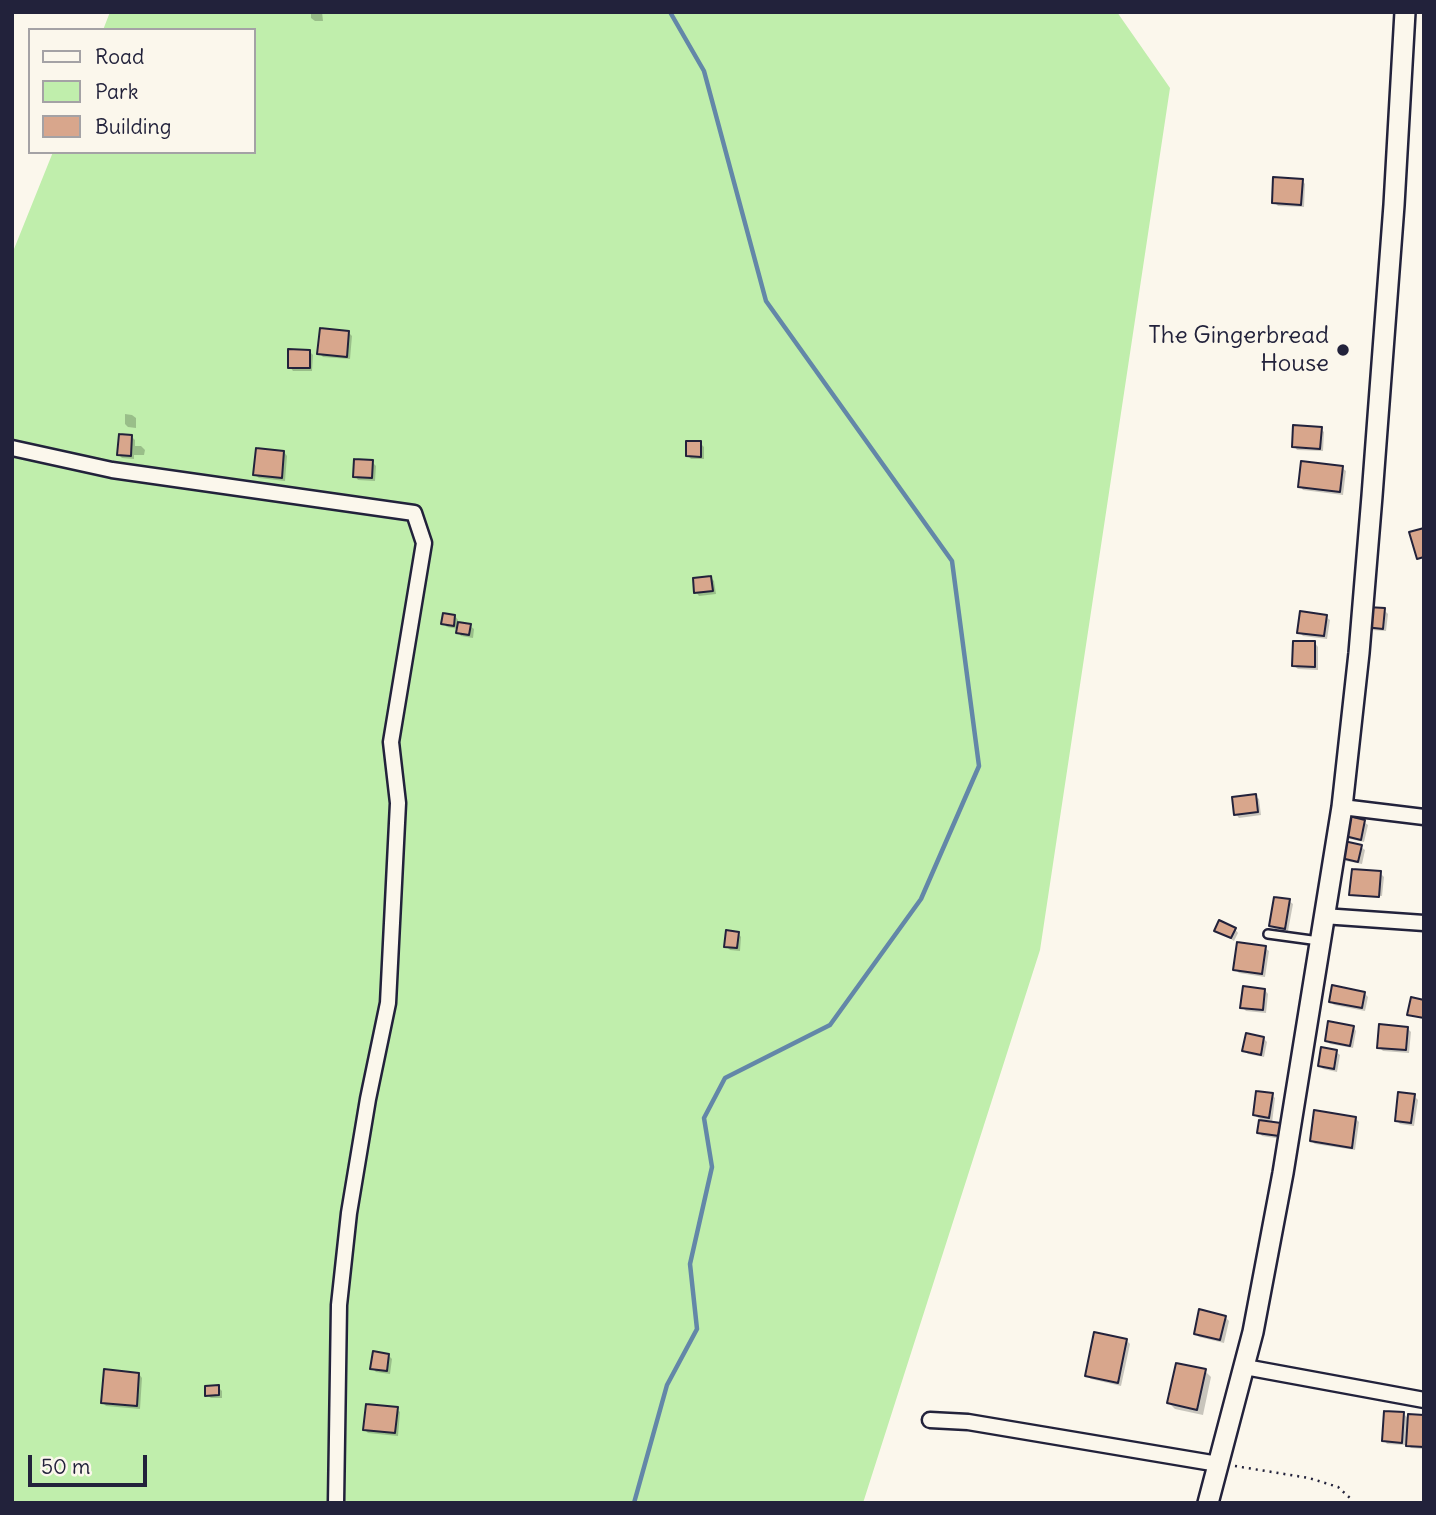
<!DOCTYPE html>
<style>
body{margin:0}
#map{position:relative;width:1436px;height:1515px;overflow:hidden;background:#fbf7ec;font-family:Delius,sans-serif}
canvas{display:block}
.frame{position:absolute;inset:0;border:14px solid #22223b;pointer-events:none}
.legend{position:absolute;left:28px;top:28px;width:228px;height:126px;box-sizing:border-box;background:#fbf7ec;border:2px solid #a4a2a5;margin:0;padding:9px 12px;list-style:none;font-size:21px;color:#22223b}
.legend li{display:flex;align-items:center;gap:14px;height:35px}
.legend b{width:35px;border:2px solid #a4a2a5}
.scale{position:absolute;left:28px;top:1455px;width:119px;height:32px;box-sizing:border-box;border:4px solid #22223b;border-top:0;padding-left:9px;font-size:21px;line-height:24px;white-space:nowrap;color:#22223b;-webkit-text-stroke:5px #fbf7ec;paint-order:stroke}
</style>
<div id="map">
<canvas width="1436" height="1515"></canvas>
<div class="frame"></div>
<ul class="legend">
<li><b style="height:9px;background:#fbf7ec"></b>Road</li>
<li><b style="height:19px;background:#c0eeac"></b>Park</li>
<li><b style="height:19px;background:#d8a68c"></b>Building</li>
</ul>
<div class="scale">50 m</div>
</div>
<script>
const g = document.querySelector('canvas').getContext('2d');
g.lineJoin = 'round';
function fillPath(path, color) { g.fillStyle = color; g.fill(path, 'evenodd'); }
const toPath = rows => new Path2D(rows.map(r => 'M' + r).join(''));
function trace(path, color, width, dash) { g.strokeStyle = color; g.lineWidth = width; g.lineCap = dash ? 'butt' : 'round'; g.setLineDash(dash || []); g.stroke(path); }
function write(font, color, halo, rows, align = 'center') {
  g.font = font + ' Delius,sans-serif'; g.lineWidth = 7; g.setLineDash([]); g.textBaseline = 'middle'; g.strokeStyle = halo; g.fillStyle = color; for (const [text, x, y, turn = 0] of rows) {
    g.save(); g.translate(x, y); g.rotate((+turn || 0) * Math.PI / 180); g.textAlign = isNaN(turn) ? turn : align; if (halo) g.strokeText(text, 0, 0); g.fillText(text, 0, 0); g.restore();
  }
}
fillPath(toPath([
 [110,12,1117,12,1170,88,1040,950,863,1503,12,1503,12,254,53,152,254,152,254,30,103,30]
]), '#c0eeac');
fillPath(toPath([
 [311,12,322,12,323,21,315,21,311,18],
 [1302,180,1305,184,1304,207,1278,206,1274,202],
 [348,332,352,336,350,359,323,357,319,353],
 [309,351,313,355,312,371,293,371,290,367],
 [125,414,132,415,136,418,136,428,128,427,125,424],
 [1321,429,1324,432,1323,451,1297,450,1294,446],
 [132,437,135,440,135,446,141,446,145,450,144,455,134,455,134,459,122,458,119,455],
 [700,443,704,447,704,459,691,459,687,455],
 [284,452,287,456,285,481,259,478,255,475],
 [372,462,376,466,375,481,358,480,355,476],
 [1342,468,1346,471,1343,495,1303,490,1300,486],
 [711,578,714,581,716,594,699,596,696,592],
 [1384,610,1388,614,1386,631,1371,630,1367,626],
 [455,616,458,620,458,624,470,626,474,629,473,638,461,636,458,632,458,629,447,627,443,623],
 [1326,617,1330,620,1327,639,1303,636,1299,632],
 [1315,643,1318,647,1318,670,1298,669,1294,666],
 [1255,796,1259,799,1261,815,1239,818,1236,814],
 [1364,822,1368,825,1364,842,1350,839,1347,836],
 [1361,847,1365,850,1362,864,1346,861,1343,857],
 [1380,873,1384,877,1382,896,1351,894],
 [1289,901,1293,904,1288,931,1275,929,1271,925],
 [1235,929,1238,933,1234,941,1216,930],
 [738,933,741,937,740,951,730,950,726,946],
 [1265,948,1269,951,1265,977,1239,973,1235,969],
 [1265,990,1268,994,1266,1013,1246,1011,1242,1007],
 [1365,994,1368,997,1365,1011,1334,1005,1330,1001],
 [1353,1027,1356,1031,1353,1048,1330,1044,1326,1041],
 [1407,1028,1411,1032,1409,1053,1383,1051,1379,1047],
 [1263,1038,1267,1042,1264,1057,1248,1054,1244,1050],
 [1336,1052,1340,1055,1337,1072,1323,1069,1320,1066],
 [1272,1095,1275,1098,1272,1123,1280,1125,1284,1128,1282,1139,1262,1136,1259,1132,1260,1119,1254,1115],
 [1414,1096,1418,1100,1414,1126,1400,1124,1396,1120],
 [1355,1118,1359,1122,1355,1150,1315,1144,1311,1141],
 [1225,1317,1229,1321,1224,1343,1199,1337,1195,1333],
 [1126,1340,1130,1344,1121,1386,1091,1379,1087,1376],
 [388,1355,392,1359,390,1374,376,1372,372,1368],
 [1205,1371,1211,1377,1203,1415,1175,1409,1169,1403],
 [139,1374,142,1378,140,1409,106,1406,102,1402],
 [218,1387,222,1391,222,1398,211,1398,207,1395],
 [397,1409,400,1412,398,1436,368,1433,365,1430],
 [1404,1414,1409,1420,1424,1417,1424,1449,1411,1448,1405,1442,1405,1445,1387,1444,1384,1440]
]), '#0003');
trace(toPath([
 [634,1503,667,1385,697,1329,690,1264,712,1167,704,1118,725,1078,830,1025,921,899,979,766,952,561,766,301,704,71,670,12]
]), '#6387a8', 4.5);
const building = toPath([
 [1273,177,1303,179,1301,205,1272,203,1273,177],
 [320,328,349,331,347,357,317,354,320,328],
 [288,349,310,350,310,368,288,368,288,349],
 [1293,425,1322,427,1320,449,1292,447,1293,425],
 [119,434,132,435,131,456,117,455,119,434],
 [686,441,701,441,701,457,686,456,686,441],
 [256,448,284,451,282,478,253,475,256,448],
 [354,459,373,460,372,478,353,477,354,459],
 [1301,461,1343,466,1340,492,1298,487,1301,461],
 [1424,528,1424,557,1417,559,1409,532,1424,528],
 [711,576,713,591,694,593,693,578,711,576],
 [1367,607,1385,608,1383,629,1365,627,1367,607],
 [1300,611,1327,615,1324,636,1297,633,1300,611],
 [443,613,455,615,454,626,441,624,443,613],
 [458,622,471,624,469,635,456,633,458,622],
 [1293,641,1315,641,1315,667,1292,666,1293,641],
 [1256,794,1258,812,1234,815,1232,797,1256,794],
 [1349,816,1365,820,1361,840,1345,836,1349,816],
 [1344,841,1362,845,1358,862,1341,858,1344,841],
 [1352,869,1381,871,1379,897,1349,895,1352,869],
 [1274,897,1290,899,1285,929,1269,926,1274,897],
 [1219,920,1236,928,1231,938,1214,931,1219,920],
 [726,930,739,932,737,948,724,947,726,930],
 [1237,942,1266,946,1262,974,1233,970,1237,942],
 [1332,985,1365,992,1362,1008,1329,1002,1332,985],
 [1243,986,1265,989,1263,1010,1240,1008,1243,986],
 [1411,997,1424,1000,1424,1018,1407,1015,1411,997],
 [1328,1021,1354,1026,1350,1046,1325,1041,1328,1021],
 [1379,1024,1408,1027,1406,1050,1377,1048,1379,1024],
 [1246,1033,1264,1037,1261,1055,1242,1051,1246,1033],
 [1321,1047,1337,1050,1334,1069,1318,1066,1321,1047],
 [1256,1091,1273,1093,1269,1118,1253,1115,1256,1091],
 [1398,1092,1415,1094,1411,1123,1395,1121,1398,1092],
 [1314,1110,1356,1117,1352,1148,1310,1141,1314,1110],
 [1259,1120,1281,1123,1279,1136,1257,1133,1259,1120],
 [1199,1309,1226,1316,1220,1340,1194,1334,1199,1309],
 [1094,1332,1127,1339,1118,1383,1085,1376,1094,1332],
 [373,1351,389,1354,387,1371,370,1369,373,1351],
 [1176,1363,1206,1369,1197,1410,1167,1403,1176,1363],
 [104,1369,139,1373,137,1406,101,1403,104,1369],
 [219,1385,219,1395,205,1396,205,1386,219,1385],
 [366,1404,398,1407,395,1433,363,1430,366,1404],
 [1384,1411,1404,1412,1402,1443,1382,1441,1384,1411],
 [1408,1414,1424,1415,1424,1447,1406,1446,1408,1414]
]);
fillPath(building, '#d8a68c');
trace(building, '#22223b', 2);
const lane = toPath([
 [1268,934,1319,941]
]);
const street = toPath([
 [12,448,112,470,414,513,424,543,391,742,398,803,388,1003,368,1099,349,1213,339,1305,336,1503],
 [1342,807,1424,817],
 [1323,916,1424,923],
 [1245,1367,1424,1400],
 [930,1420,968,1422,1218,1464]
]);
const secondary = toPath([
 [1208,1503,1253,1332,1283,1173,1342,807,1359,653,1372,496,1394,205,1405,12]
]);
trace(lane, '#22223b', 12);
trace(street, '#22223b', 19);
trace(secondary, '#22223b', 24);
trace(toPath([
 [1235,1466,1309,1478,1338,1487,1350,1498,1350,1503]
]), '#22223b', 2.5, [2, 5]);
trace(lane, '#fbf7ec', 7);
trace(street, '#fbf7ec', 14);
trace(secondary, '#fbf7ec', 19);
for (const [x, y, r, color] of [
 [1343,350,7,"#22223b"]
]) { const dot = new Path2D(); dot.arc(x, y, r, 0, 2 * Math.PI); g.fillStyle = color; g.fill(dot); trace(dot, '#fbf7ec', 2.5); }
write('24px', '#22223b', '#fbf7ec', [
 ["The Gingerbread",1329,336],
 ["House",1329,364]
], 'right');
</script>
